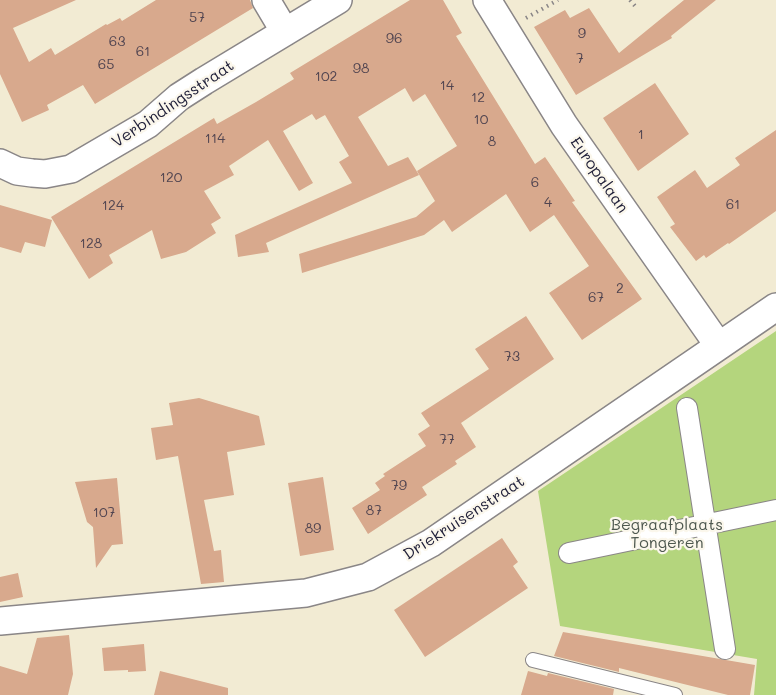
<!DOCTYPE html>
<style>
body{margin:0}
canvas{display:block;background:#f2ebd3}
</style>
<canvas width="776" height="695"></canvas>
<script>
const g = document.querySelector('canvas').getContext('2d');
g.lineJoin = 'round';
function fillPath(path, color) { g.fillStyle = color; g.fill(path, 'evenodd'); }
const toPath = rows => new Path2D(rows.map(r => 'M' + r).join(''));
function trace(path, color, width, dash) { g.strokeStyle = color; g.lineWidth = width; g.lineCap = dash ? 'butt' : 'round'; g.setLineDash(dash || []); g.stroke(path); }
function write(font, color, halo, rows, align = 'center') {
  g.font = font + ' Mali,sans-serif'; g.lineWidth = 4.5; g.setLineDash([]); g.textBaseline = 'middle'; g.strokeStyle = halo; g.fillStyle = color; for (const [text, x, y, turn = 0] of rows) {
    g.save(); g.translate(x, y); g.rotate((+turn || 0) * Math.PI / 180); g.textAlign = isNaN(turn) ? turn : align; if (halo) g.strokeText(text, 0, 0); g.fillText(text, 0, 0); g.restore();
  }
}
fillPath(toPath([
 [776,331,776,695,754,695,757,659,560,626,538,491]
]), '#b4d57d');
fillPath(toPath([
 [0,0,76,0,13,28,29,62,51,48,55,55,106,24,107,25,120,18,122,21,156,0,250,0,253,8,95,104,83,85,47,105,49,110,22,122,0,74],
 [410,0,443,0,462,33,456,36,535,164,545,157,575,201,572,202,642,299,582,340,549,293,589,266,554,215,530,232,506,194,452,232,444,220,424,235,302,273,299,254,416,217,435,201,417,171,457,146,425,94,413,102,405,88,358,117,388,166,408,157,419,175,266,243,269,252,238,257,235,235,352,183,339,162,349,156,325,115,316,120,312,114,283,131,313,183,299,191,268,140,229,166,234,175,204,191,221,218,211,224,216,233,186,252,161,259,152,230,109,255,113,263,89,279,51,217,214,118,217,124,256,102,294,79,290,73],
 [684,0,716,0,671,36,672,38,576,95,534,27,565,10,570,18,589,8,619,53],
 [655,83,689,134,638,171,603,118],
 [776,130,776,211,729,244,728,243,706,258,704,255,696,261,670,227,675,224,657,197,695,170,707,188,740,165,735,158],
 [0,205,52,220,45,247,25,242,21,253,0,247],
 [526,316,554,359,461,423,476,447,455,461,457,464,422,487,427,495,368,534,352,508,380,490,375,483,385,476,383,474,426,446,418,434,430,426,421,413,489,369,475,349],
 [199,398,259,416,265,445,227,452,234,495,204,500,214,551,221,550,224,582,201,584,178,456,156,460,151,428,173,425,169,403],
 [323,477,334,550,300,556,288,483],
 [117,478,123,544,112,545,96,568,93,527,87,522,75,482],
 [502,538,518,562,513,566,528,588,425,657,394,610],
 [18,573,23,597,0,602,0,577],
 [563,632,755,665,750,695,728,695,619,668,619,672,554,656],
 [69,635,73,674,68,695,0,695,0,666,27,674,37,638],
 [144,644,146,671,128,672,128,670,104,671,102,648],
 [160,671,228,688,228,695,154,695],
 [528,671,547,676,548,673,614,689,613,695,521,695]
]), '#d8a98d');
const service = toPath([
 [533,660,675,695]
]);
const pedestrian = toPath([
 [687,408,725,649],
 [569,553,776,510]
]);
const minor = toPath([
 [266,0,285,32],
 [487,0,564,125,719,346],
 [0,163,17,171,32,173,45,174,71,169,148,124,179,97,204,81,338,0],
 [0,621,306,593,368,577,431,543,776,307]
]);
trace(service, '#8a8687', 16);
trace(pedestrian, '#8a8687', 22);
trace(minor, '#8a8687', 30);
trace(toPath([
 [630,0,635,6],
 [526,18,558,0]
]), '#8a8687', 4, [1.5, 4.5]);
trace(service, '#fff', 14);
trace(pedestrian, '#fff', 20);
trace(minor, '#fff', 27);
write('14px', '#504450', null, [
 ["57",197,18],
 ["9",582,34],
 ["96",394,39],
 ["63",117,42],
 ["61",143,52],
 ["7",580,59],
 ["65",106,65],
 ["98",361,69],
 ["102",326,77],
 ["14",447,86],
 ["12",478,98],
 ["10",481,120],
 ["1",641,135],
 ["114",215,139],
 ["8",492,142],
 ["120",171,178],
 ["6",535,183],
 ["4",548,203],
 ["61",733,205],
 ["124",113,206],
 ["128",91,244],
 ["2",620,289],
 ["67",596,298],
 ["73",512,357],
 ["77",447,440],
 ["79",399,486],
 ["87",374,511],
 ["107",104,513],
 ["89",313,529]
]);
write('16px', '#22223b', '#fbf7ec', [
 ["Verbindingsstraat",173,104,-34],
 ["Europalaan",599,175,55],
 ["Driekruisenstraat",464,518,-33]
]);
write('16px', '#4e584f', '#fbf7ec', [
 ["Begraafplaats",667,525],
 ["Tongeren",667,543]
]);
</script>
